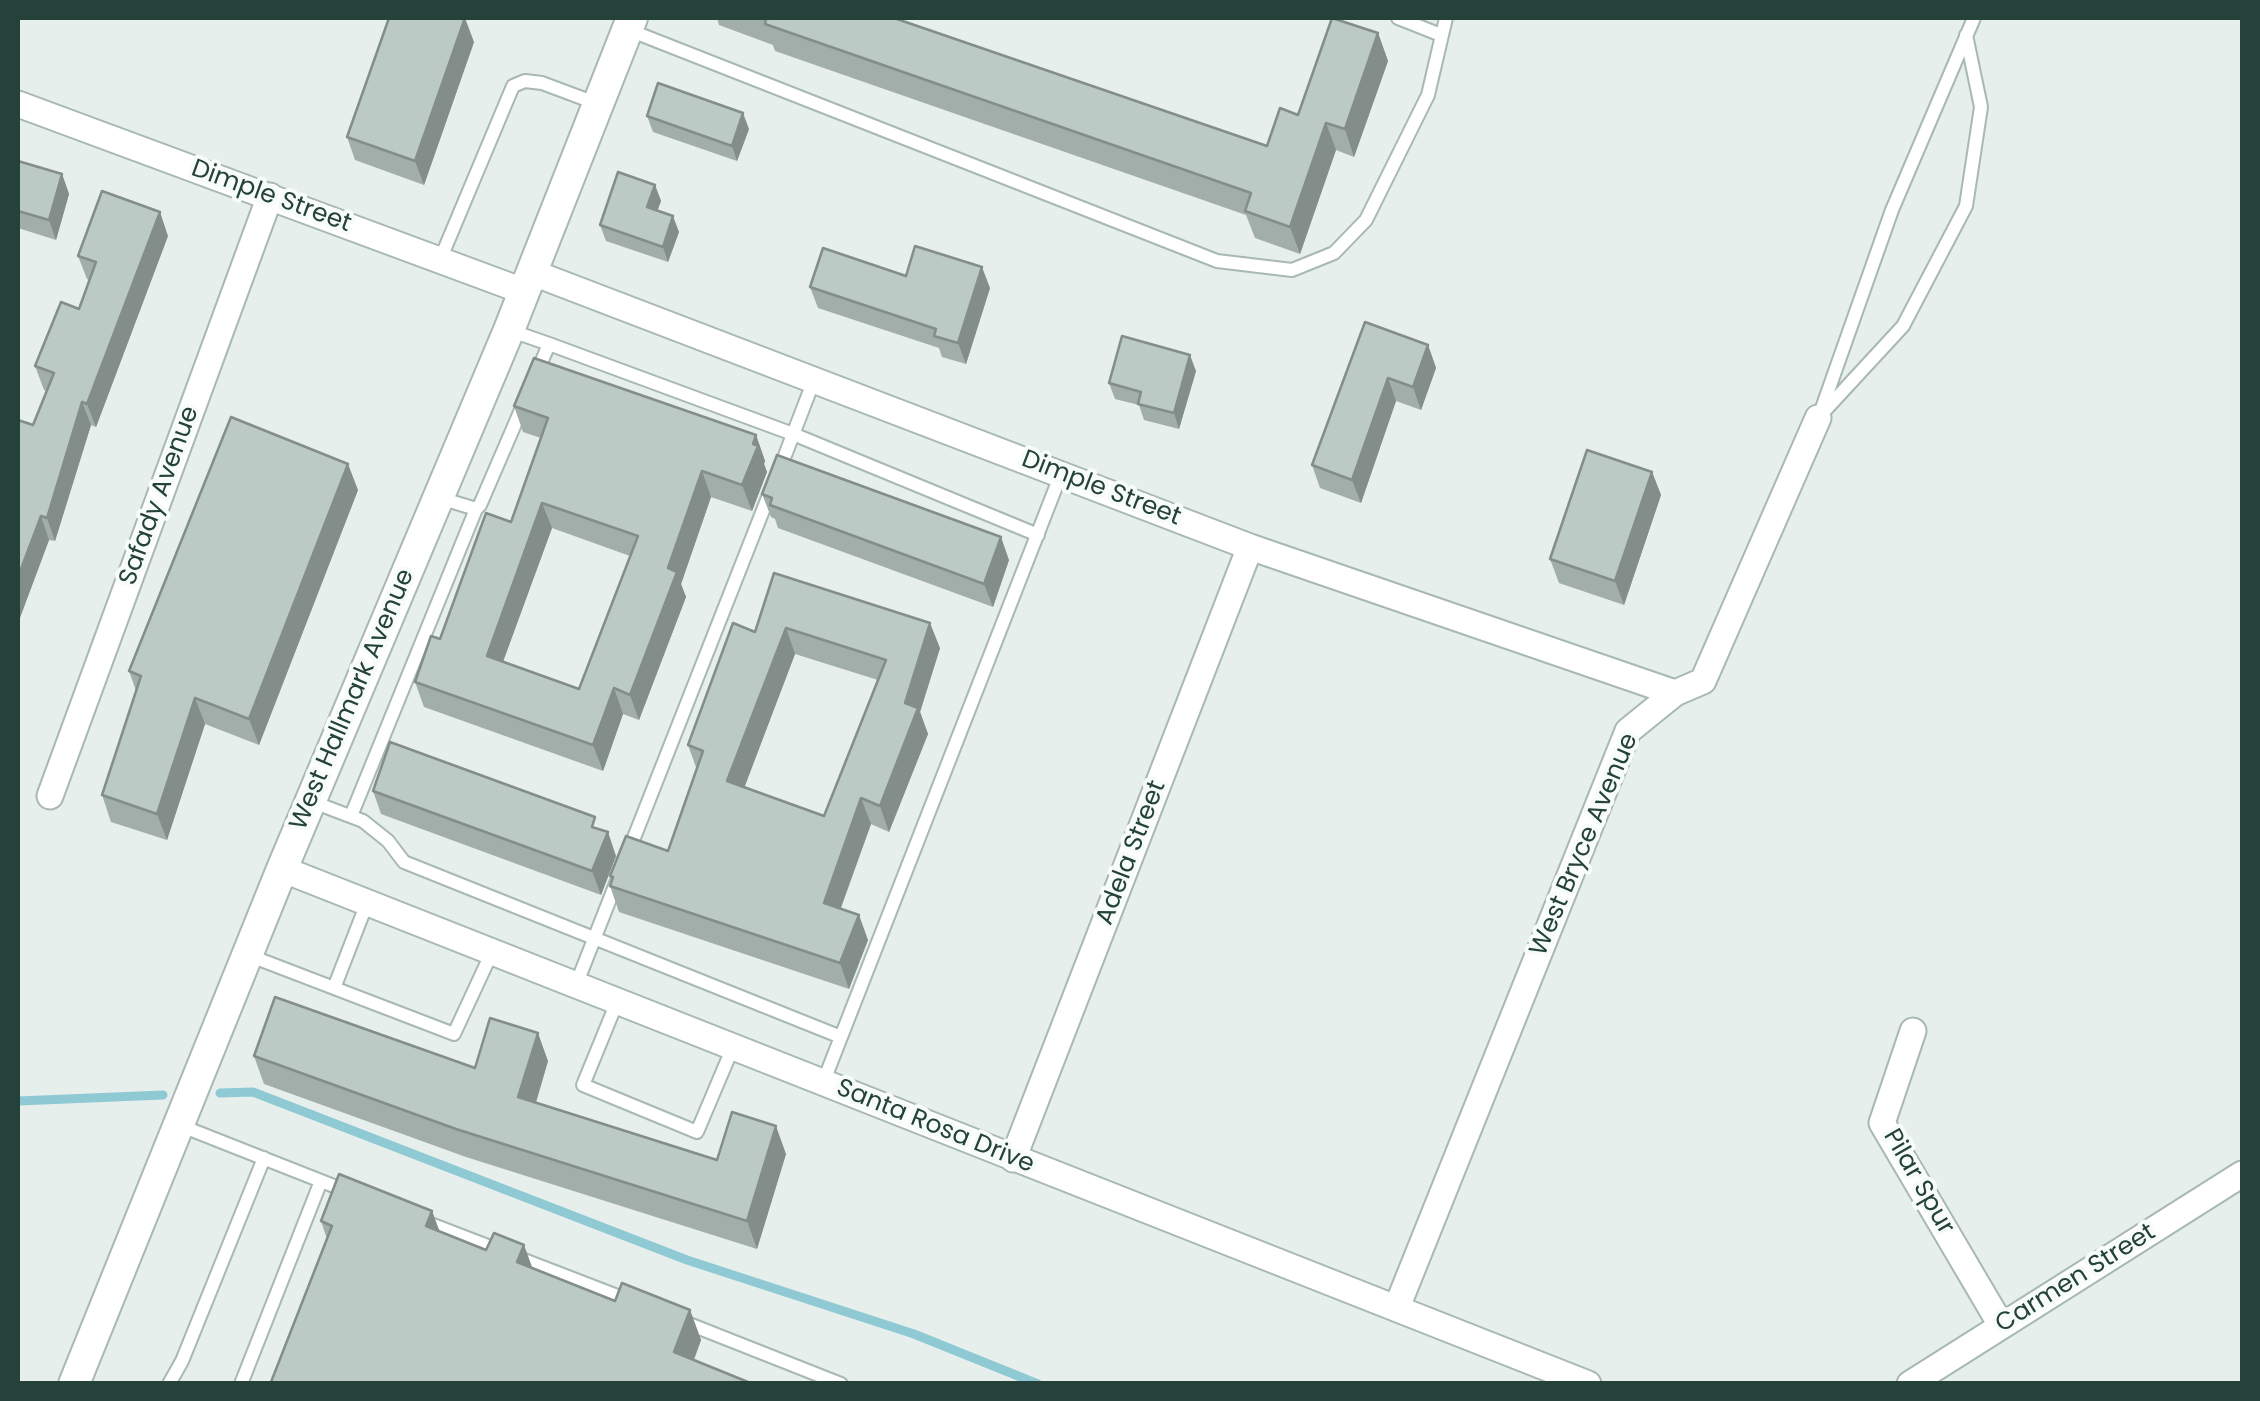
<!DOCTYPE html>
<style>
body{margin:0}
#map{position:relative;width:2260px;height:1401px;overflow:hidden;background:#e6efeb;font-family:Poppins,sans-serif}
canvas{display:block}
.frame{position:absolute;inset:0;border:20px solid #24423a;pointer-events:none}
</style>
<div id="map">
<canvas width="2260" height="1401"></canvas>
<div class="frame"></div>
</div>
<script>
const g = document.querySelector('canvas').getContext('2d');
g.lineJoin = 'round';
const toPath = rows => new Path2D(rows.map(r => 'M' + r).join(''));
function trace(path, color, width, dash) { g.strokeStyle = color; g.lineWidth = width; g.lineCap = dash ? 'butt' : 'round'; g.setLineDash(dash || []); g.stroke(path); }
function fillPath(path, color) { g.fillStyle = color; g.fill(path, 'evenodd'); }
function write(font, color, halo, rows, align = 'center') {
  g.font = font + ' Poppins,sans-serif'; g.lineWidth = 8; g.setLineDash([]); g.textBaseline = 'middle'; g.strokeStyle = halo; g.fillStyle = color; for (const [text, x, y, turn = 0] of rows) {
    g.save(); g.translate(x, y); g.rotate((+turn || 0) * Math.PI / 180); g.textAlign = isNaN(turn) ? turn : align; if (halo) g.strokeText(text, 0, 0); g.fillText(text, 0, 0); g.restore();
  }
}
trace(toPath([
 [220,1093,253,1092,687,1260,914,1334,1038,1384],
 [18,1101,163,1095]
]), '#8ec9d4', 9);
const service = toPath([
 [1398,18,1441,35],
 [629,30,1217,261,1292,270,1334,253,1366,220,1428,95,1446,18],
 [440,260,513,86,525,81,542,83,598,104],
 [509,330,549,344,536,375],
 [549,344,793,434,1038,535],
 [1821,411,1892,210,1974,18],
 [1818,418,1903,326,1966,206,1981,107,1966,35],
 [779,471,814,380],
 [440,498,476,509,480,505,524,403],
 [313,802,363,821,388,841,404,862,841,1037],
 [351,816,476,509],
 [628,853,771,490],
 [248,955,454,1034,492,952],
 [576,985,617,881],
 [334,988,367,903],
 [617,1002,583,1085,697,1132,733,1047],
 [823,1083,1061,474],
 [179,1125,349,1192],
 [423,1221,633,1302],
 [684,1322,841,1384],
 [169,1384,182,1361,264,1158],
 [241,1384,321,1181]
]);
const minor = toPath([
 [18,104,523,291],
 [531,272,1250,547,1675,693],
 [50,796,270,196],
 [282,869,1588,1384],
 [1913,1031,1882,1123,2001,1325],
 [1013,1159,1250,547],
 [1397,1307,1628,731,1675,693,1703,681,1818,418],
 [1910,1384,2242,1174]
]);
const tertiary = toPath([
 [74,1384,282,869,509,330,632,18]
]);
trace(service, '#a8b8b2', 16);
trace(minor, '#a8b8b2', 29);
trace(tertiary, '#a8b8b2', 34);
trace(service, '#fff', 12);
trace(minor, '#fff', 25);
trace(tertiary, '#fff', 30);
fillPath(toPath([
 [717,18,894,18,1267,146,1378,33,1388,61,1354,157,1336,150,1300,254,1255,238,1246,215,775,51,773,45,719,25],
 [474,42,424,185,355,160,347,137],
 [647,116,749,129,737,161,653,132],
 [18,161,62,174,69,194,56,240,18,228],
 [655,185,661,201,657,211,679,232,668,262,606,241,600,225],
 [168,236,96,427,91,425,55,541,49,540,18,623,33,425,47,391,44,390,35,366,79,309,89,280,87,279,78,256],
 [906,276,990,288,966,364,942,357,939,348,818,308,810,287],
 [1365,322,1428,345,1436,368,1421,410,1396,401,1361,503,1320,488,1312,465],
 [1196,371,1179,429,1144,420,1139,405,1115,399,1109,383],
 [514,406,756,435,765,461,764,464,767,472,752,511,711,497,681,584,686,597,639,720,623,714,603,771,424,707,415,682,511,522,541,438,523,432],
 [552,528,630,556,579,689,503,661],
 [1652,472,1661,495,1624,605,1559,583,1550,559],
 [358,490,259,745,205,724,167,840,111,822,102,795,136,691,129,671],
 [762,494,1009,560,993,607,778,528,775,519,771,517],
 [774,573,940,648,920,712,928,734,889,832,871,824,841,908,868,940,849,989,619,912,610,886,612,880,610,876,668,851,697,770,688,745,755,632],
 [795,654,878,680,824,816,744,787],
 [373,791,600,830,616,856,601,895,381,814],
 [254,1056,475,1068,548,1061,536,1103,717,1160,786,1154,757,1249,466,1157,264,1084],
 [432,1211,440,1232,615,1301,690,1310,701,1340,694,1360,753,1384,272,1384,327,1239,321,1221]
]), '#a1aea9');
fillPath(toPath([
 [465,18,474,42,424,185,415,161],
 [1378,33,1388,61,1354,157,1345,129],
 [743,113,749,129,737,161,732,146],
 [1326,123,1336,150,1300,254,1290,227],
 [62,174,69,194,56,240,49,220],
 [655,185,661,201,653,223,647,207],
 [160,212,168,236,96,427,87,404],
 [673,216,679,232,668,262,663,247],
 [982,267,990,288,966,364,958,343],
 [1428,345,1436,368,1421,410,1413,387],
 [1190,355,1196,371,1179,429,1174,413],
 [1388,378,1396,401,1361,503,1352,480],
 [82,402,91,425,55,541,47,518],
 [756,435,765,461,764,464,767,472,752,511,742,485],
 [348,464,358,490,259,745,249,719],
 [702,471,711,497,681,584,686,597,639,720,630,695,668,568],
 [1652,472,1661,495,1624,605,1615,581],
 [542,503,552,528,496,681,487,656],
 [41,516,49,540,18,623,18,577],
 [1001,537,1009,560,993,607,984,584],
 [930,623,940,648,920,712,928,734,889,832,880,806,905,703],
 [786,628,795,654,737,807,727,781],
 [614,688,623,714,603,771,593,745],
 [195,698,205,724,167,840,157,814],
 [861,798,871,824,833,929,824,903],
 [608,832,616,856,601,895,592,871],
 [859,915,868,940,849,989,840,963],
 [538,1033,548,1061,529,1125,518,1097],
 [776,1126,786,1154,757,1249,747,1221],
 [432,1211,443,1242,426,1226],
 [524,1245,535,1275,517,1262],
 [690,1310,701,1340,685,1383,674,1352]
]), '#838d89');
const building = toPath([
 [389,18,465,18,415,161,347,137,389,18],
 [762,18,894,18,1267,146,1280,108,1298,115,1332,18,1378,33,1345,129,1326,123,1290,227,1245,211,1251,193,765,24,766,19,762,18],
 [658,83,743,113,732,146,647,116,658,83],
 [18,161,62,174,49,220,18,211,18,161],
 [618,172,655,185,647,207,673,216,663,247,600,225,618,172],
 [102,191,160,212,87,404,82,402,47,518,41,516,18,577,18,420,33,425,54,373,35,366,61,302,79,309,96,262,78,256,102,191],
 [915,246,982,267,958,343,934,336,936,329,810,287,823,248,906,276,915,246],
 [1365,322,1428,345,1413,387,1388,378,1352,480,1312,465,1365,322],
 [1122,336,1190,355,1174,413,1138,404,1141,392,1109,383,1122,336],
 [534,358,756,435,753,444,758,446,742,485,702,471,668,568,677,572,630,695,614,688,593,745,415,682,431,636,440,639,486,513,511,522,548,418,514,406,534,358],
 [542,503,638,536,579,689,487,656,542,503],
 [231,417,348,464,249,719,195,698,157,814,102,795,141,676,129,671,231,417],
 [1587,450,1652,472,1615,581,1550,559,1587,450],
 [777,455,1001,537,984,584,770,505,772,498,762,494,777,455],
 [774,573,930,623,905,703,918,708,880,806,861,798,824,903,859,915,840,963,610,886,613,877,610,876,626,836,668,851,703,751,688,745,733,623,755,632,774,573],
 [786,628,886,660,824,816,727,781,786,628],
 [390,742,595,817,592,827,608,832,592,871,373,791,390,742],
 [275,997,475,1068,490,1018,538,1033,518,1097,717,1160,732,1112,776,1126,747,1221,456,1129,254,1056,275,997],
 [339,1174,432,1211,426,1226,486,1250,494,1233,524,1245,517,1262,615,1301,622,1283,690,1310,674,1352,753,1384,274,1384,271,1382,332,1226,321,1221,339,1174]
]);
fillPath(building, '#bbcac4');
trace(building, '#838d89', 2.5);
write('25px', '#24423a', '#f7fbf9', [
 ["Dimple Street",271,197,20],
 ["Dimple Street",1101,489,21],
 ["Safady Avenue",160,496,-70],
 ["West Hallmark Avenue",353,700,-67],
 ["West Bryce Avenue",1585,845,-67],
 ["Adela Street",1132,853,-69],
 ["Santa Rosa Drive",935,1127,22],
 ["Pilar Spur",1918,1182,60],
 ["Carmen Street",2076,1279,-32]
]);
</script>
